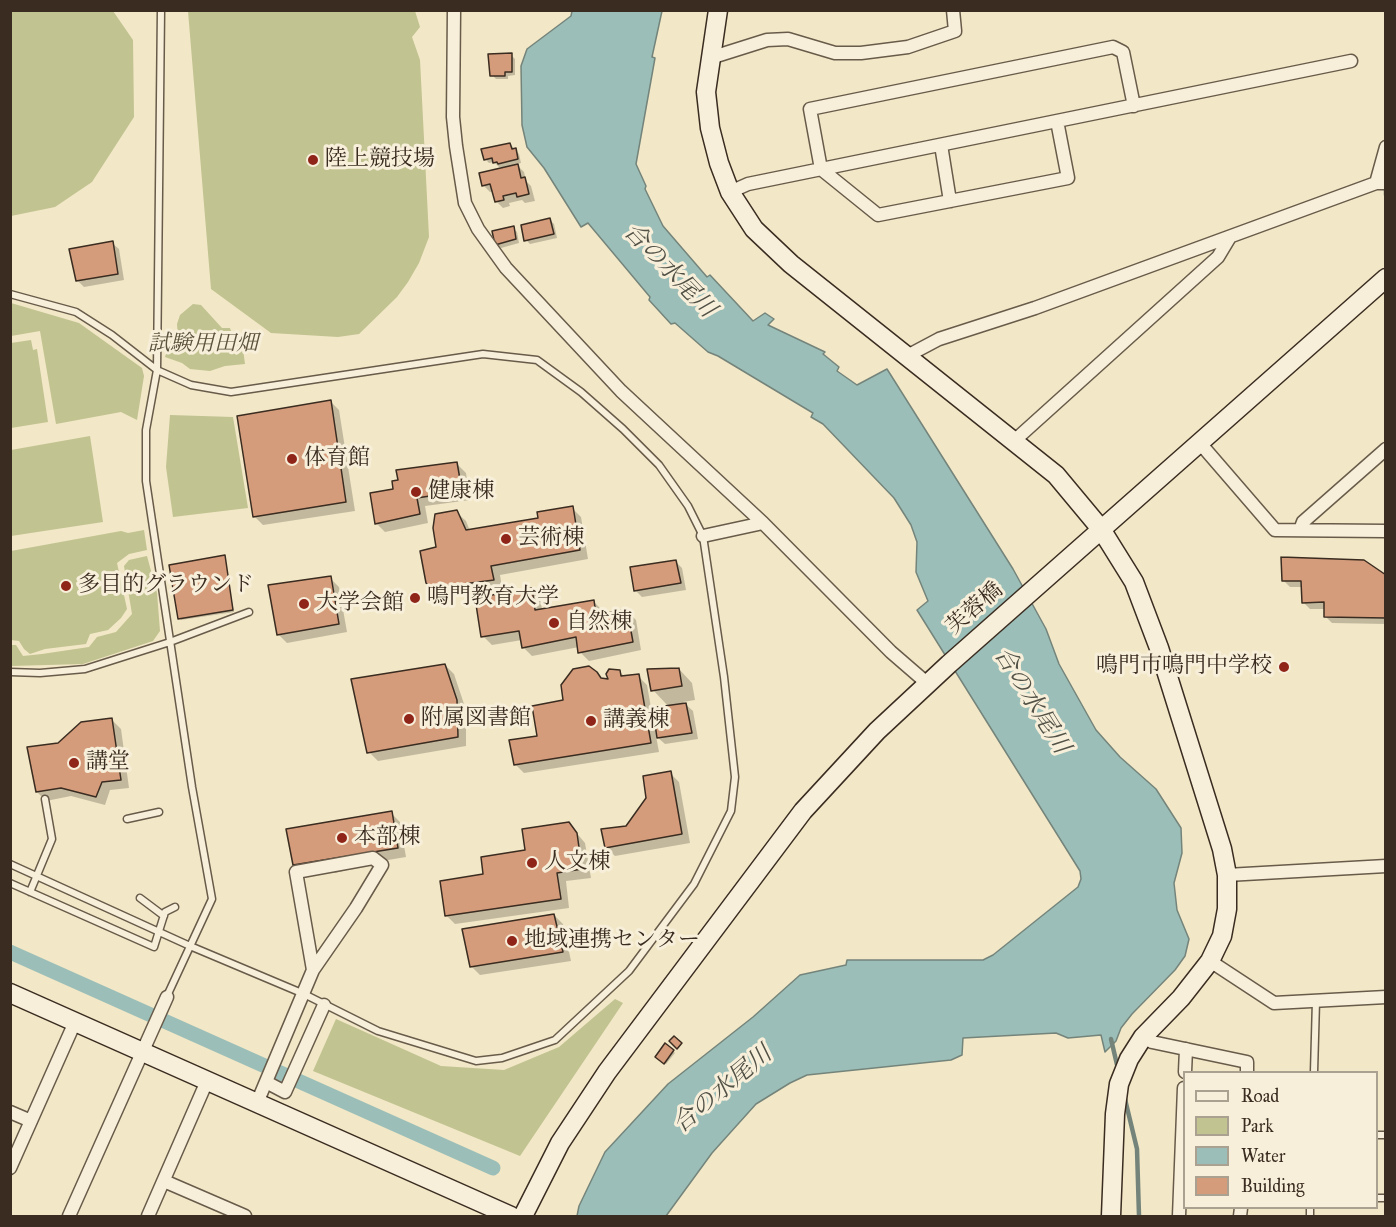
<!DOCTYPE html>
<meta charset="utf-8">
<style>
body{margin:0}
#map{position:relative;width:1396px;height:1227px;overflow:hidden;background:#f2e7c6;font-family:"IM FELL Great Primer",serif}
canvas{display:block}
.frame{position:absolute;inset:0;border:12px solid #3a2c20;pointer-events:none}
.legend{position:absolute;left:1183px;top:1071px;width:195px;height:138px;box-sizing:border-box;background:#f7efda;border:2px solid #aba190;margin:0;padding:8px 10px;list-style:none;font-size:18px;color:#3a2c20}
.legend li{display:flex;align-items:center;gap:12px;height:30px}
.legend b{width:30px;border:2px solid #aba190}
</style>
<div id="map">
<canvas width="1396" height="1227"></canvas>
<div class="frame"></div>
<ul class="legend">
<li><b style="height:8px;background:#f7efda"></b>Road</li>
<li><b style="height:16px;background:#c1c391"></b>Park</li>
<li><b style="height:16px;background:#9bbfb8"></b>Water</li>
<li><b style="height:16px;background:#d59c7c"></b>Building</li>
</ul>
</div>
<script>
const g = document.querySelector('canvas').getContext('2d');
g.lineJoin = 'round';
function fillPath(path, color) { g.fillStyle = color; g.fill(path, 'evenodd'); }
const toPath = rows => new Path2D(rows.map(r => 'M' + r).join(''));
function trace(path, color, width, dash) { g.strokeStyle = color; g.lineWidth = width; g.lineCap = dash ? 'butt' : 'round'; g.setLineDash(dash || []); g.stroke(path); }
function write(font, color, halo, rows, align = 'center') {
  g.font = font + ' "IM FELL Great Primer","Noto Serif JP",serif'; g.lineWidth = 6; g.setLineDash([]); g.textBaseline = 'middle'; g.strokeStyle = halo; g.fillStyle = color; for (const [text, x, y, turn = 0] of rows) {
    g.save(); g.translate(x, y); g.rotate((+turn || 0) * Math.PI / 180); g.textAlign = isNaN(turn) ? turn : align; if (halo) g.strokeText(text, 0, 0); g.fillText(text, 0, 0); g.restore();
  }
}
fillPath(toPath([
 [11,10,113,11,133,40,134,117,92,182,55,207,11,216],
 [188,11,415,11,420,27,412,37,420,60,429,237,419,263,408,282,397,297,359,334,338,337,271,333,211,289],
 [11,303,79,323,142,368,144,376,137,420,121,412,56,424,40,331,11,336],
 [193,304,201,305,222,328,230,328,234,340,242,342,245,364,225,366,210,371,190,369,182,363,165,357,171,340,178,338,177,324,180,315],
 [31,340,33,350,37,349,48,422,11,428,11,343],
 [170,415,233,417,248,508,173,517,166,467],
 [90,436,103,522,11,536,11,450],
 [144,530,147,550,129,554,117,563,127,609,121,618,108,630,90,634,86,644,45,649,30,654,24,649,19,641,11,640,11,551,121,531,128,533],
 [147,556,157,593,160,631,153,641,83,664,11,666,11,645,16,645,23,656,42,654,89,647,97,637,116,632,132,614,124,566,129,560],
 [615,999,623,1003,520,1156,313,1071,336,1019,441,1066,504,1070,559,1047]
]), '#c1c391');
const water = toPath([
 [572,11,662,11,652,57,655,58,636,164,646,186,645,189,663,226,707,277,710,275,753,321,765,313,774,319,768,325,825,352,823,354,839,367,837,371,857,385,887,369,1013,569,1046,629,1059,664,1096,730,1120,757,1156,789,1181,828,1182,853,1174,883,1177,910,1189,939,1185,956,1175,970,1132,1014,1121,1028,1116,1041,1105,1052,1101,1035,1068,1038,1056,1033,963,1038,962,1055,951,1060,807,1075,790,1083,756,1104,712,1153,666,1216,577,1216,579,1206,605,1152,668,1084,753,1017,800,975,846,965,847,960,983,960,993,955,1078,887,1081,879,1080,871,917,610,928,601,916,572,917,542,911,525,894,498,823,424,811,417,813,413,718,356,708,352,675,323,671,324,649,300,650,297,588,223,581,227,544,168,527,147,522,125,521,66,527,49,571,16,572,11]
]);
fillPath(water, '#9bbfb8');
trace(water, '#74847b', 1.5);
fillPath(toPath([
 [511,55,515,59,515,75,508,76,508,79,496,79,492,75],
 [510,144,519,154,521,163,516,164,524,172,526,181,531,186,535,201,525,203,522,200,509,203,510,206,503,208,496,201,494,191,490,192,483,185,506,168,499,167,494,162,489,163,485,159],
 [550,220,554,224,557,238,530,244,526,240],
 [513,228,517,232,519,243,501,248,496,244],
 [112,243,119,249,124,280,84,287,77,280],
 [330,401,339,410,355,511,263,525,254,516],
 [457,464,466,473,470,500,425,506,428,523,385,532,376,523],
 [572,508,581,517,588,559,500,575,502,588,443,597,428,582,438,549,456,512,466,521,470,531,539,519],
 [224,557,234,612,181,620,180,618],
 [675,561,682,568,686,590,642,597,635,590],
 [1386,577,1386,624,1332,623,1325,616,1326,609,1310,609,1303,602,1303,587,1290,587,1283,580],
 [330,578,339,587,347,632,287,643,278,634],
 [531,590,541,599,542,611,593,601,602,610,603,615,627,611,636,620,641,650,589,661,580,652,579,647,532,656,523,647,522,640,492,645,483,636],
 [445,665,454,674,466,710,466,746,378,761,369,752],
 [679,669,692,683,695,700,683,702,693,711,698,739,665,744,656,736,659,752,524,773,515,764,565,702,596,673,604,680,610,681,619,671,625,677,638,676,647,685,653,719,660,718,669,707,653,690],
 [112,720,121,729,129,788,110,790,105,805,71,796,46,801,37,792,59,745],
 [670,773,679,782,690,843,615,856,606,847,626,827],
 [391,813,400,822,406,857,346,867,347,870,335,873,333,871,303,874,294,865],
 [568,823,585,843,591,878,566,881,569,908,455,924,446,915,485,875,527,851],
 [554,915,563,924,571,961,480,975,471,966],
 [666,1045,675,1053,666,1064,657,1057]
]), '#0003');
trace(toPath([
 [1386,185,1386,195],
 [1111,1039,1118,1069],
 [1124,1095,1137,1149,1139,1216]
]), '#74847b', 4.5);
trace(toPath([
 [10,952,493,1168]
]), '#9bbfb8', 15);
const building = toPath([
 [512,53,512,72,505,72,505,76,490,76,488,54,512,53],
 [510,143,512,149,516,148,518,159,498,164,497,162,493,163,492,158,484,160,481,149,510,143],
 [518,164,521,178,525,177,529,194,517,197,516,193,503,196,504,200,495,202,490,184,482,186,479,173,518,164],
 [550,218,554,234,524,241,521,225,550,218],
 [514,226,516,239,495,245,492,231,514,226],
 [113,241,118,274,76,281,69,249,113,241],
 [331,400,346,502,253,517,237,416,331,400],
 [457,462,462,491,417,498,420,514,375,524,370,493,393,489,392,481,398,480,396,470,457,462],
 [573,506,580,550,491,566,494,580,432,588,426,583,420,551,436,547,433,528,435,514,457,510,466,530,538,518,537,512,573,506],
 [225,555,233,610,178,619,169,565,225,555],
 [1281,557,1364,560,1386,575,1386,618,1324,617,1324,602,1302,603,1301,581,1282,581,1281,557],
 [676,560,681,583,634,591,630,567,676,560],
 [331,576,339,624,277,635,268,585,331,576],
 [532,588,535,610,594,600,596,615,627,609,633,642,578,653,576,637,522,648,519,631,481,637,475,598,532,588],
 [445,664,457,700,458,737,367,753,351,679,445,664],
 [589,666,597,672,601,678,608,679,606,674,609,669,620,670,621,676,639,674,651,743,514,765,509,740,537,736,532,706,563,700,561,685,573,669,589,666],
 [679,668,682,686,651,691,647,669,679,668],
 [686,703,692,733,657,738,654,717,659,717,657,707,686,703],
 [112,718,121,780,102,782,96,797,61,788,36,792,27,747,58,743,81,722,112,718],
 [671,771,682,834,605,848,601,829,626,826,646,798,643,776,671,771],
 [392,811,398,848,293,865,286,829,392,811],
 [569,822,577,833,582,869,557,873,561,899,445,916,440,881,483,874,481,857,525,850,522,829,569,822],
 [554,914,563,952,470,967,462,929,554,914],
 [674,1036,682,1043,677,1049,669,1041,674,1036],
 [665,1043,674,1050,664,1064,655,1057,665,1043]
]);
fillPath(building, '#d59c7c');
trace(building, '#3a2c20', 1.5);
const lane = toPath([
 [161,10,157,370,146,430,146,481,192,787,212,899,167,996],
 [10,294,76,312,112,335,157,370,191,385,231,392,483,354,537,360,581,392,623,429,659,465,688,506,703,536,724,677,735,777,731,811,694,884,629,971,555,1040,502,1058,476,1061,378,1031,304,994,190,946,10,864],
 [10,672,40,673,85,669,170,642,249,612],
 [127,819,159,812],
 [10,883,154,947,165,912,175,907],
 [30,892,52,839,45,799],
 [140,898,164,916],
 [1314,1072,1316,1001],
 [1376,1135,1386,1135],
 [1376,1198,1386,1198],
 [1310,1216,1310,1208]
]);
const street = toPath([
 [454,10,453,117,456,146,465,203,478,229,506,268,621,391,763,523,891,652,928,684],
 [710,58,767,40,788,39,835,53,861,53,908,47,955,31,953,10],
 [1057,121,1068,178,878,215,821,169,810,109,1113,47,1123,52,1134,106],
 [941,145,950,201],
 [1376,183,1386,147],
 [730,192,748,184,1351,61],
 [907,356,939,339,1035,308,1376,183,1386,183],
 [1014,441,1218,257,1230,237],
 [1199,442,1275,530,1386,531],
 [1300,530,1303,522,1386,449],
 [703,536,763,523],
 [1227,875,1386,866],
 [1210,961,1274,1003,1386,997],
 [1143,1037,1152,1042,1247,1062,1247,1072],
 [1185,1072,1186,1049],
 [266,1082,285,1092,324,1005],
 [257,1103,313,970,356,908,382,865,373,858,296,872,313,970],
 [10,1112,31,1121],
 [10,1168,75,1022],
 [164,1181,245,1216],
 [69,1216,167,997],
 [148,1216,207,1081],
 [1179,1216,1184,1088],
 [1240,1216,1241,1208]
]);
const secondary = toPath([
 [718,10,706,92,710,128,719,163,730,192,754,229,791,264,1056,475,1101,529,1134,582,1159,648,1222,849,1227,875,1227,909,1222,936,1210,961,1181,998,1143,1037,1129,1059,1119,1084,1115,1114,1111,1216],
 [10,993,511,1216],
 [523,1216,560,1143,607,1072,803,811,877,731,949,664,1386,278]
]);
trace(lane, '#685b4a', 9);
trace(street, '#685b4a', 15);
trace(secondary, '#3a2c20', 21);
trace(lane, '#f7efda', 6);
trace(street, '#f7efda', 12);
trace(secondary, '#f7efda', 18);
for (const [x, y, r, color] of [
 [313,160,6,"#8f2418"],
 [292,459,6,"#8f2418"],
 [416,492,6,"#8f2418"],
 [506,539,6,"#8f2418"],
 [66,586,6,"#8f2418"],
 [415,598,6,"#8f2418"],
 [304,604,6,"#8f2418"],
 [554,623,6,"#8f2418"],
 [1284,667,6,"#8f2418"],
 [409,719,6,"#8f2418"],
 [591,721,6,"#8f2418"],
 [74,763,6,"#8f2418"],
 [342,838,6,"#8f2418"],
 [532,863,6,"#8f2418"],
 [512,941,6,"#8f2418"]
]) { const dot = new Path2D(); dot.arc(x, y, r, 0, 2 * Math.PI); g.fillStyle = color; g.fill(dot); trace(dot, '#f7efda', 2); }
write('22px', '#3a2c20', '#f7efda', [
 ["陸上競技場",325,160],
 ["体育館",304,459],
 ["健康棟",428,492],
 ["芸術棟",518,539],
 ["多目的グラウンド",78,586],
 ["鳴門教育大学",427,598],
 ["大学会館",316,604],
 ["自然棟",566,623],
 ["鳴門市鳴門中学校",1272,667,"right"],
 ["附属図書館",421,719],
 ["講義棟",603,721],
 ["講堂",86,763],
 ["本部棟",354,838],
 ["人文棟",544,863],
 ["地域連携センター",524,941]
], 'left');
write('italic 22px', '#5c523c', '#f7efda', [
 ["試験用田畑",203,345]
]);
write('22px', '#3a2c20', '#f7efda', [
 ["芙蓉橋",975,609,-41]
]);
write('italic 24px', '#525146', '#f7efda', [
 ["合の水尾川",669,271,46],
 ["合の水尾川",1031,701,58],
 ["合の水尾川",723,1090,-40]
]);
</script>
